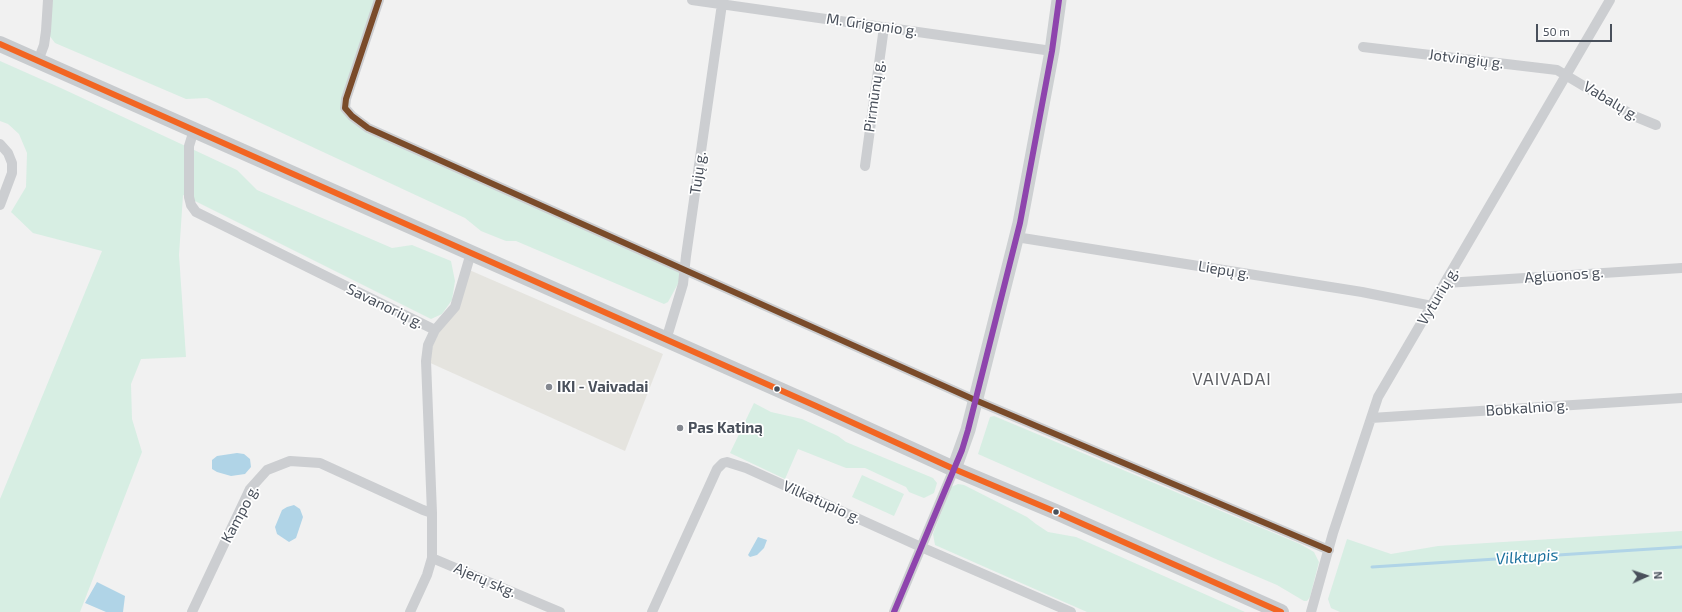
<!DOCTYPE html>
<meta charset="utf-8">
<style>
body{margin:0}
#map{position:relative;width:1682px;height:612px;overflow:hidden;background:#f1f1f1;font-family:"Exo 2",sans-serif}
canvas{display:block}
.north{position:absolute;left:1626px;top:556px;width:40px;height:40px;-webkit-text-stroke:3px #fff;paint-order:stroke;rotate:87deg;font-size:11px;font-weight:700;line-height:16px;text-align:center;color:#49505b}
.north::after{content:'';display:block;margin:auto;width:14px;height:18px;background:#49505b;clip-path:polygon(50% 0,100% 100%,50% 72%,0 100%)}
.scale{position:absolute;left:1536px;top:24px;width:76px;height:18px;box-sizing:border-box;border:2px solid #49505b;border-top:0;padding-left:5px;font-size:12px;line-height:14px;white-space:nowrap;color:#49505b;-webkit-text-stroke:3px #fff;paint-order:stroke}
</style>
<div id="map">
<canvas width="1682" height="612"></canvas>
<div class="north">N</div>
<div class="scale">50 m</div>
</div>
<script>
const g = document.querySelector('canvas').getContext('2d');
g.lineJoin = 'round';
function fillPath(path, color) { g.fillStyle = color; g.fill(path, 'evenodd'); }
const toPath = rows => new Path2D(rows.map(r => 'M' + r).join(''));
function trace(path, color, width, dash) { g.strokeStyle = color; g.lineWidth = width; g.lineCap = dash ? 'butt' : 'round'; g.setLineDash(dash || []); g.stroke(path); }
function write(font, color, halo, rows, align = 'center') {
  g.font = font + ' "Exo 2",sans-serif'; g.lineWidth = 3.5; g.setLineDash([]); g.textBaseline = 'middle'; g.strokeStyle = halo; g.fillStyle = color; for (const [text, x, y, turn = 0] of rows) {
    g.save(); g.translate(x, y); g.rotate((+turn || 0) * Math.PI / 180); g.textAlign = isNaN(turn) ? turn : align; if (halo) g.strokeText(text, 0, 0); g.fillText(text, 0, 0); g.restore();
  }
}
fillPath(toPath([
 [467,269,663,354,625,451,426,361]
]), '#e5e4df');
fillPath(toPath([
 [48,0,379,0,346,99,352,116,685,271,668,302,664,304,516,241,506,241,481,231,465,218,207,98,186,99,55,43,46,31],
 [0,61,63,89,237,170,257,190,392,248,412,245,451,261,455,281,452,300,442,314,431,319,183,195,179,255,186,357,141,359,131,384,132,419,142,452,80,612,0,612,0,499,102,251,33,233,11,212,26,187,27,153,19,134,8,124,0,121],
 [754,403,771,412,802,419,838,436,846,442,933,478,937,483,934,493,924,498,909,492,906,487,865,468,846,468,798,449,785,479,730,453],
 [994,416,1300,544,1314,552,1319,562,1310,597,1307,601,1304,601,1277,585,1218,560,978,454,990,417],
 [862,475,904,494,894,516,852,497],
 [958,484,964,485,1027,517,1036,524,1048,532,1076,537,1245,612,1087,612,935,545,933,534,951,487],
 [1682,531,1682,612,1340,612,1331,608,1328,599,1347,539,1391,554,1438,546]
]), '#d7eee3');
fillPath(toPath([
 [237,453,244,454,250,459,251,467,245,474,231,476,217,472,212,469,212,460,217,456],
 [294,505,300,509,303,517,296,538,289,542,277,534,275,527,282,510,287,507],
 [758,537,767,540,764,548,757,555,750,557,748,555],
 [97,582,125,596,123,612,106,612,85,603]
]), '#b0d4e7');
trace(toPath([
 [1372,567,1682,547]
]), '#b0d4e7', 3);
trace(toPath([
 [379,0,346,99,345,108,352,116,368,128,975,400,1329,550],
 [692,0,1052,51],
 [1363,47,1557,70,1634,116,1656,125],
 [38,61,44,45,46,31,48,0],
 [194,130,189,146,189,197,191,205,196,212,435,330,428,345,426,361,432,513,432,558,427,575,410,612],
 [0,144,8,153,12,163,12,173,0,205],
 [865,166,884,27],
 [1016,237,1362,292,1432,306],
 [1446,283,1682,268],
 [435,330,455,307,471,253],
 [666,340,683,284,686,256,722,4],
 [1371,418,1682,398],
 [432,558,560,612],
 [192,612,250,489,267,470,290,461,320,463,423,510,432,513],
 [652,612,717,469,723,463,727,462,746,468,921,547,1071,612],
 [894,612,954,469],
 [1311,612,1333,533,1378,397,1610,0]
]), '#ccced1', 10);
trace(toPath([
 [954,469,968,430,1020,223,1052,51,1059,0]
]), '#cdd0d2', 15);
trace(toPath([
 [0,44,816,406,954,469,1056,512,1281,612]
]), '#c8cbce', 16);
trace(toPath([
 [0,44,816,406,954,469,1056,512,1281,612]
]), '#f26522', 6);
trace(toPath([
 [379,0,346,99,345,108,352,116,368,128,975,400,1329,550]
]), '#7a4b2a', 6);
trace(toPath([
 [894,612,962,450,968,430,1020,223,1052,51,1059,0]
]), '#8e44ad', 6);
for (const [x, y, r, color] of [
 [549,387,4,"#848890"],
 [777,389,3.5,"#49505b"],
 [680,428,4,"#848890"],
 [1056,512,3.5,"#49505b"]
]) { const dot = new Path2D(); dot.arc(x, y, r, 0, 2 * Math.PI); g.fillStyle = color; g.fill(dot); trace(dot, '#fff', 1.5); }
write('15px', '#49505b', '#fff', [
 ["M. Grigonio g.",872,25,8],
 ["Jotvingių g.",1466,59,7],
 ["Pirmūnų g.",874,96,-82],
 ["Vabalų g.",1611,101,31],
 ["Tujų g.",698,173,-82],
 ["Liepų g.",1224,270,9],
 ["Agluonos g.",1564,275,-4],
 ["Vyturių g.",1438,296,-59],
 ["Savanorių g.",385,306,26],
 ["Bobkalnio g.",1527,408,-4],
 ["Vilkatupio g.",822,502,24],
 ["Kampo g.",240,514,-62],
 ["Ajerų skg.",485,580,23]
]);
write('bold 15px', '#49505b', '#fff', [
 ["IKI - Vaivadai",557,387],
 ["Pas Katiną",688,428]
], 'left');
write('italic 16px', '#1a709d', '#fff', [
 ["Vilktupis",1527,557,-4]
]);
g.letterSpacing = '1px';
write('17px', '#5d5f64', '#fff', [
 ["VAIVADAI",1232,379]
]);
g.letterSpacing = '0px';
</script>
